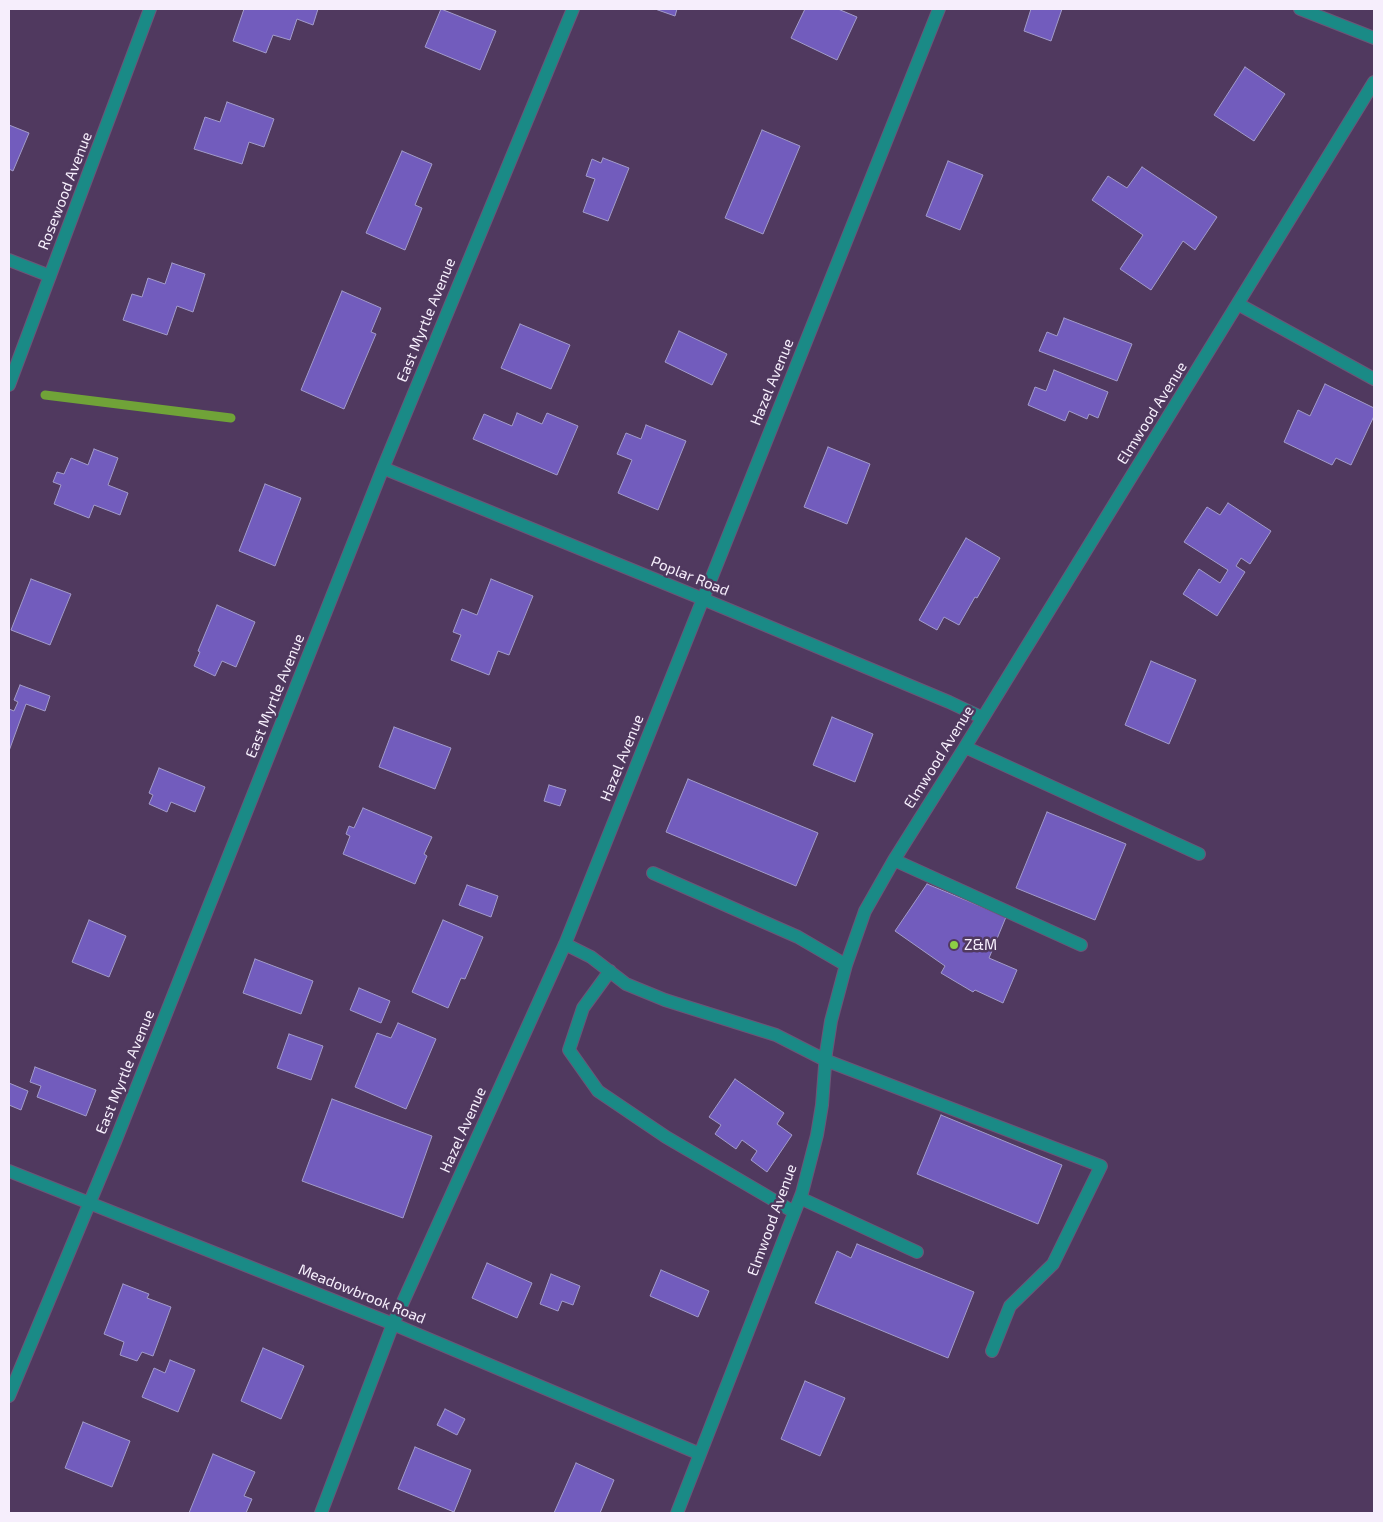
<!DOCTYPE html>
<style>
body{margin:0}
#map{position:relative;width:1383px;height:1522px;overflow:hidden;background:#50395f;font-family:"Exo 2",sans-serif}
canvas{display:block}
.frame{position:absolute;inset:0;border:10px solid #f6eefc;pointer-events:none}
</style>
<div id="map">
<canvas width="1383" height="1522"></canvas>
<div class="frame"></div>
</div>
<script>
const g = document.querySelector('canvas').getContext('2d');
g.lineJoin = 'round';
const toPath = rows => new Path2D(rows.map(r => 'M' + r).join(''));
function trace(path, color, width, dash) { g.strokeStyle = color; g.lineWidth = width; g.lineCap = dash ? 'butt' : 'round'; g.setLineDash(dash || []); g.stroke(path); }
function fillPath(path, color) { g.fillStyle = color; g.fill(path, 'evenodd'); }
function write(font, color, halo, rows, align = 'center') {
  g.font = font + ' "Exo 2",sans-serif'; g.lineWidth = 5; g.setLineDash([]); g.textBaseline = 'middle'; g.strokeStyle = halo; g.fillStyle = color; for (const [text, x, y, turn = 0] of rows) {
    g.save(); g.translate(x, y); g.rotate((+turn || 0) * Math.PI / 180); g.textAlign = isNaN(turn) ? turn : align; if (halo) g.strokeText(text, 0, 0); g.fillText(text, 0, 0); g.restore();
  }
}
trace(toPath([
 [45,395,231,418]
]), '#70a338', 9);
const building = toPath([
 [244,9,318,9,313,25,297,19,290,40,273,35,266,53,233,41,244,9],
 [441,9,496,31,480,70,425,47,441,9],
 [655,9,677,9,675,16,655,9],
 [805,9,838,9,857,17,837,60,791,38,805,9],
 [1031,9,1062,9,1051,41,1024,31,1031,9],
 [1245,67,1285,94,1254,141,1214,115,1245,67],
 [227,102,274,119,264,147,249,142,242,164,194,149,205,117,220,122,227,102],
 [9,125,29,133,13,171,9,169,9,125],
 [762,130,800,146,763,234,725,218,762,130],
 [402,151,432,164,415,205,422,208,405,250,366,233,402,151],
 [603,158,629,168,608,221,583,212,595,179,586,176,592,159,601,163,603,158],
 [948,161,983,175,960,230,926,216,948,161],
 [1142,167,1217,217,1195,250,1183,241,1151,290,1120,269,1143,235,1092,200,1108,176,1127,188,1142,167],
 [172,263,205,274,193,312,177,306,167,335,123,320,132,294,142,297,148,278,165,284,172,263],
 [342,291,381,308,371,332,376,334,344,409,301,390,342,291],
 [1064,318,1132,344,1117,381,1039,351,1047,332,1057,336,1064,318],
 [520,324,570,345,551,389,501,368,520,324],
 [679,331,727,354,712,385,665,362,679,331],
 [1054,370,1108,392,1098,418,1089,414,1087,419,1069,411,1065,421,1028,405,1035,387,1046,391,1054,370],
 [1325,384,1374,408,1374,416,1351,465,1336,458,1332,465,1284,442,1298,410,1310,416,1325,384],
 [517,413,542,424,547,413,578,426,557,475,473,439,484,414,512,426,517,413],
 [646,425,686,441,658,510,618,493,632,460,617,454,626,433,641,439,646,425],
 [828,447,870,464,847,524,804,507,828,447],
 [94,449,118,458,108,485,128,493,120,515,94,505,89,518,54,504,61,485,53,482,57,472,64,474,71,458,88,465,94,449],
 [265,484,301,498,275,566,239,551,265,484],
 [1228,503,1271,531,1250,564,1241,558,1236,566,1245,572,1217,616,1183,594,1199,569,1220,583,1228,570,1184,542,1207,507,1220,515,1228,503],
 [966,538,1000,558,977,598,975,597,959,625,944,617,937,630,919,620,966,538],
 [31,579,71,594,50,645,11,630,31,579],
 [491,579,533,596,509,655,498,651,489,675,451,660,461,635,453,632,462,609,477,615,491,579],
 [217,605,255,622,236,667,222,661,215,676,194,666,200,652,198,651,217,605],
 [1151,661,1196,680,1169,744,1125,725,1151,661],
 [20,685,50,696,45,711,26,704,9,751,9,709,14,711,18,702,14,700,20,685],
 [832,717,873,734,855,782,813,765,832,717],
 [394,727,451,748,435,789,379,767,394,727],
 [159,768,205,787,195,812,171,802,167,812,149,804,153,795,149,793,159,768],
 [688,779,818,833,796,886,666,832,688,779],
 [549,785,566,790,560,806,544,801,549,785],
 [363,808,432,837,424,854,427,856,415,884,343,854,350,836,346,834,349,826,354,828,363,808],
 [1047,812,1126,844,1095,920,1016,888,1047,812],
 [927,884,1006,917,989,958,1017,970,1003,1003,975,990,973,992,941,973,945,966,895,931,927,884],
 [467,885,498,896,491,917,459,905,467,885],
 [89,920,126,936,109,977,72,962,89,920],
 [443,920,483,937,465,979,461,978,448,1008,412,992,443,920],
 [255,959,313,981,301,1014,243,993,255,959],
 [359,988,390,1001,381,1023,350,1010,359,988],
 [398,1023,436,1039,406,1109,355,1087,377,1033,391,1038,398,1023],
 [289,1034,323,1046,311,1080,277,1068,289,1034],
 [35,1067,96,1090,86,1116,37,1097,41,1086,30,1082,35,1067],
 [735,1079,784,1113,777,1124,792,1135,767,1172,751,1160,757,1151,742,1140,736,1149,715,1134,721,1125,709,1117,735,1079],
 [9,1083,28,1091,21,1110,9,1105,9,1083],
 [332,1099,432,1136,403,1218,302,1181,332,1099],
 [941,1115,1062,1165,1038,1224,917,1174,941,1115],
 [857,1244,974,1292,948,1358,815,1303,837,1251,851,1258,857,1244],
 [487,1263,532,1283,517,1318,472,1298,487,1263],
 [661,1270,709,1291,698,1317,650,1296,661,1270],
 [551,1274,580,1286,573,1305,562,1301,558,1311,540,1304,551,1274],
 [123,1284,149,1294,147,1298,171,1307,153,1356,142,1352,137,1361,120,1355,124,1342,104,1334,123,1284],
 [263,1348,304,1366,281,1419,241,1401,263,1348],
 [170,1360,195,1370,178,1412,142,1397,154,1368,165,1373,170,1360],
 [805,1381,845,1398,820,1456,781,1439,805,1381],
 [445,1409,465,1419,457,1435,437,1425,445,1409],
 [83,1422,130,1441,112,1487,65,1468,83,1422],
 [415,1447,471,1470,454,1512,398,1489,415,1447],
 [213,1454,255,1472,244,1496,252,1499,246,1513,189,1513,213,1454],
 [576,1463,614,1480,600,1513,554,1513,576,1463]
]);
fillPath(building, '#725cbd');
trace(building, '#a29bca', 1);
const minor = toPath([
 [1300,9,1374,38],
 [9,260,50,276],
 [1238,304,1374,379],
 [9,385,150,9],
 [383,468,703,599,949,702,983,718],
 [965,747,1199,854],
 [894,860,1081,945],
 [653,873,798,937,846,965],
 [565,944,591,957,626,984,665,1000,776,1035,825,1060,1101,1166,1053,1264,1010,1306,992,1351],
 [610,971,583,1008,569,1050,598,1091,666,1137,794,1212],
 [9,1171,393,1324,700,1454],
 [800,1198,917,1252],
 [9,1396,115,1142,383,468,573,9],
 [321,1513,393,1324,565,944,939,9],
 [677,1513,802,1193,817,1135,822,1105,826,1053,831,1021,846,965,865,911,894,860,965,747,1374,82]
]);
trace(minor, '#6b5678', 14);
trace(minor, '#1a8a86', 12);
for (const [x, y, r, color] of [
 [954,945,5,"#8dce44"]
]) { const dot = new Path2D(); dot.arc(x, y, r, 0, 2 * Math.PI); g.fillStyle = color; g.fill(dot); trace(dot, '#50395f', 2); }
write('15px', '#f6eefc', '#50395f', [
 ["Rosewood Avenue",65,191,-69],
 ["East Myrtle Avenue",426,320,-68],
 ["Hazel Avenue",772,382,-68],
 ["Elmwood Avenue",1152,413,-58],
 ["Poplar Road",690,576,22],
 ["East Myrtle Avenue",275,696,-68],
 ["Elmwood Avenue",939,757,-58],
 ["Hazel Avenue",622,758,-68],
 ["East Myrtle Avenue",125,1072,-68],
 ["Hazel Avenue",463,1130,-66],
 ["Elmwood Avenue",772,1220,-70],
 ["Meadowbrook Road",362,1294,22]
]);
write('15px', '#f6eefc', '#50395f', [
 ["Z&M",964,945]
], 'left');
</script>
